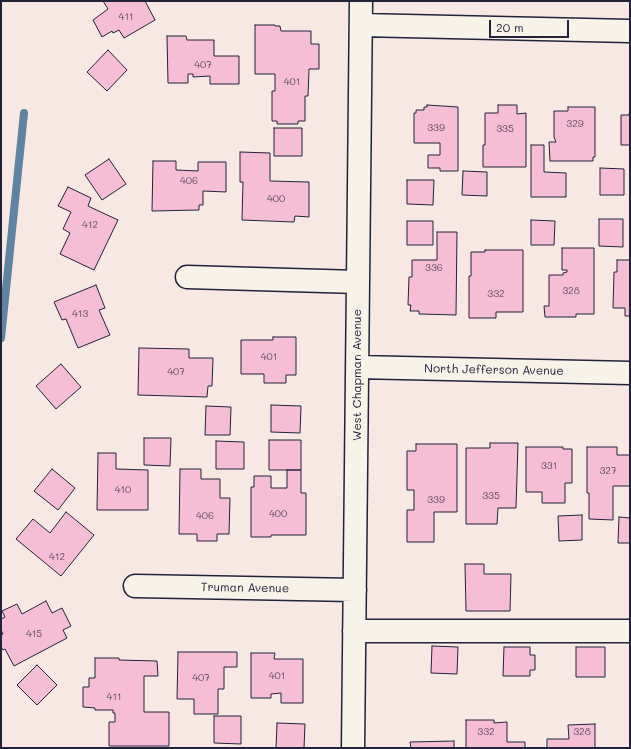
<!DOCTYPE html>
<style>
body{margin:0}
#map{position:relative;width:631px;height:749px;overflow:hidden;background:#f7e8e4;font-family:Mali,sans-serif}
canvas{display:block}
.frame{position:absolute;inset:0;border:2px solid #22223b;pointer-events:none}
.scale{position:absolute;left:489px;top:20px;width:80px;height:18px;box-sizing:border-box;border:2px solid #22223b;border-top:0;padding-left:5px;font-size:12px;line-height:14px;white-space:nowrap;color:#22223b;-webkit-text-stroke:3px #f7f3e8;paint-order:stroke}
</style>
<div id="map">
<canvas width="631" height="749"></canvas>
<div class="frame"></div>
<div class="scale">20 m</div>
</div>
<script>
const g = document.querySelector('canvas').getContext('2d');
g.lineJoin = 'round';
const toPath = rows => new Path2D(rows.map(r => 'M' + r).join(''));
function trace(path, color, width, dash) { g.strokeStyle = color; g.lineWidth = width; g.lineCap = dash ? 'butt' : 'round'; g.setLineDash(dash || []); g.stroke(path); }
function fillPath(path, color) { g.fillStyle = color; g.fill(path, 'evenodd'); }
function write(font, color, halo, rows, align = 'center') {
  g.font = font + ' Mali,sans-serif'; g.lineWidth = 3.5; g.setLineDash([]); g.textBaseline = 'middle'; g.strokeStyle = halo; g.fillStyle = color; for (const [text, x, y, turn = 0] of rows) {
    g.save(); g.translate(x, y); g.rotate((+turn || 0) * Math.PI / 180); g.textAlign = isNaN(turn) ? turn : align; if (halo) g.strokeText(text, 0, 0); g.fillText(text, 0, 0); g.restore();
  }
}
trace(toPath([
 [1,338,24,113]
]), '#5f84a3', 8);
const building = toPath([
 [103,1,145,1,155,20,124,38,119,30,113,33,112,31,102,37,93,20,108,9,103,1],
 [255,25,275,25,275,26,280,26,281,31,311,31,311,44,319,44,319,69,309,69,308,96,305,96,305,121,298,121,298,124,277,124,277,121,272,121,272,91,275,91,275,74,255,74,255,25],
 [167,36,186,36,187,40,214,40,214,56,239,56,239,84,210,84,210,76,193,77,193,74,188,74,188,83,168,83,167,36],
 [108,50,127,70,107,91,87,72,108,50],
 [427,105,458,107,458,171,440,171,440,168,428,168,428,155,440,155,440,143,414,143,414,113,416,113,416,110,424,110,424,107,427,107,427,105],
 [498,105,517,105,517,114,526,113,526,167,483,167,483,145,485,145,485,113,498,113,498,105],
 [568,107,595,107,595,157,593,157,593,161,550,161,549,142,556,142,554,137,554,111,568,111,568,107],
 [630,109,630,145,621,145,621,115,629,115,630,109],
 [274,128,302,128,302,156,274,156,274,128],
 [531,145,544,145,544,172,566,173,566,197,531,197,531,145],
 [240,152,270,153,270,181,309,182,309,217,295,216,294,222,242,220,243,182,240,182,240,152],
 [109,159,126,184,102,200,85,175,109,159],
 [153,161,176,161,176,170,198,171,198,162,226,162,226,192,203,191,203,205,199,205,199,210,152,211,153,161],
 [600,168,624,169,624,195,600,195,600,168],
 [463,171,487,172,487,196,462,195,463,171],
 [407,180,434,180,433,205,407,204,407,180],
 [68,187,91,198,88,206,118,220,94,270,60,254,70,233,63,229,71,212,58,206,68,187],
 [599,219,623,219,623,247,599,246,599,219],
 [531,220,555,221,554,245,531,245,531,220],
 [407,221,433,221,433,245,407,245,407,221],
 [437,232,457,232,456,315,419,314,419,311,410,311,411,305,408,305,409,277,412,277,412,260,437,260,437,232],
 [562,248,594,248,594,314,576,314,576,317,545,317,544,306,549,306,549,275,563,275,563,273,567,272,567,270,562,270,562,248],
 [485,250,523,250,523,312,496,312,496,318,469,318,469,276,471,276,471,252,485,252,485,250],
 [617,260,630,260,630,316,625,316,625,308,613,308,614,272,617,272,617,260],
 [96,285,105,308,99,310,110,335,78,348,66,319,62,320,54,302,96,285],
 [273,337,296,337,296,375,286,375,286,383,264,383,264,374,241,374,241,340,273,340,273,337],
 [139,348,189,349,189,358,213,358,212,386,208,386,207,397,138,395,139,348],
 [61,364,81,387,56,409,36,386,61,364],
 [271,405,301,406,300,433,271,432,271,405],
 [206,406,231,407,230,435,205,435,206,406],
 [144,438,171,438,170,466,144,465,144,438],
 [269,440,301,440,301,470,269,470,269,440],
 [216,441,244,442,244,469,216,469,216,441],
 [490,443,518,443,516,508,498,508,497,524,466,524,466,448,490,448,490,443],
 [416,444,457,444,457,512,434,512,434,542,407,542,407,510,414,510,414,490,407,490,407,451,416,451,416,444],
 [526,447,563,447,563,449,572,449,572,483,565,483,565,503,542,503,542,492,526,492,526,447],
 [587,447,617,447,617,455,630,455,630,486,613,486,613,520,589,519,589,493,587,493,587,447],
 [98,453,116,453,116,469,148,470,148,510,97,510,98,453],
 [52,469,75,488,58,510,34,491,52,469],
 [180,469,201,469,201,479,220,479,220,498,230,498,229,534,217,534,217,541,197,541,197,534,179,534,180,469],
 [287,470,301,470,301,493,306,493,306,535,271,535,271,537,251,537,251,487,254,487,254,476,271,476,271,488,287,488,287,470],
 [66,512,94,535,61,576,16,539,33,519,50,533,66,512],
 [582,515,582,540,559,541,558,516,582,515],
 [619,517,630,518,630,543,618,543,619,517],
 [465,564,484,564,484,574,511,574,510,611,466,611,465,564],
 [46,601,52,613,62,608,71,626,63,630,67,638,14,666,5,649,3,650,1,647,1,635,3,634,1,630,1,619,5,617,2,611,17,604,22,614,46,601],
 [432,646,458,647,457,674,431,673,432,646],
 [504,647,530,647,530,655,535,655,535,670,530,670,530,676,503,676,504,647],
 [576,647,605,647,605,677,576,677,576,647],
 [178,652,237,652,237,667,224,667,224,689,218,689,218,714,194,714,194,699,177,699,178,652],
 [251,653,275,653,274,659,303,659,303,703,281,703,281,693,271,694,271,698,251,698,251,653],
 [95,658,119,658,119,660,157,661,158,676,144,676,144,712,169,712,169,746,109,746,109,722,115,722,115,713,113,713,113,710,95,710,95,708,83,707,83,687,89,687,89,678,95,678,95,658],
 [37,665,57,685,37,705,17,685,37,665],
 [214,716,241,716,241,744,214,743,214,716],
 [466,720,494,720,494,723,507,722,507,742,525,742,525,748,466,748,466,720],
 [277,723,305,724,304,748,276,748,277,723],
 [595,724,595,748,547,748,547,739,569,739,568,725,595,724],
 [454,741,454,748,411,748,410,742,454,741]
]);
fillPath(building, '#f6bed4');
trace(building, '#22223b', 1);
const minor = toPath([
 [361,25,630,31],
 [187,277,358,282],
 [357,367,630,373],
 [135,586,355,590],
 [354,631,630,631],
 [353,748,361,1]
]);
trace(minor, '#22223b', 25);
trace(minor, '#f7f3e8', 22);
write('10px', '#574961', null, [
 ["411",126,17],
 ["407",203,65],
 ["401",292,82],
 ["329",575,124],
 ["339",436,128],
 ["335",505,129],
 ["406",189,181],
 ["400",276,199],
 ["412",90,225],
 ["336",434,268],
 ["328",571,291],
 ["332",496,294],
 ["413",80,314],
 ["401",269,357],
 ["407",176,372],
 ["331",549,466],
 ["327",608,471],
 ["410",123,490],
 ["335",491,496],
 ["339",436,500],
 ["400",278,514],
 ["406",205,516],
 ["412",57,557],
 ["415",34,634],
 ["401",277,676],
 ["407",201,678],
 ["411",114,697],
 ["332",486,732],
 ["328",582,732]
]);
write('12px', '#22223b', '#f7f3e8', [
 ["North Jefferson Avenue",494,370,1],
 ["West Chapman Avenue",357,375,-90],
 ["Truman Avenue",245,588,1]
]);
</script>
